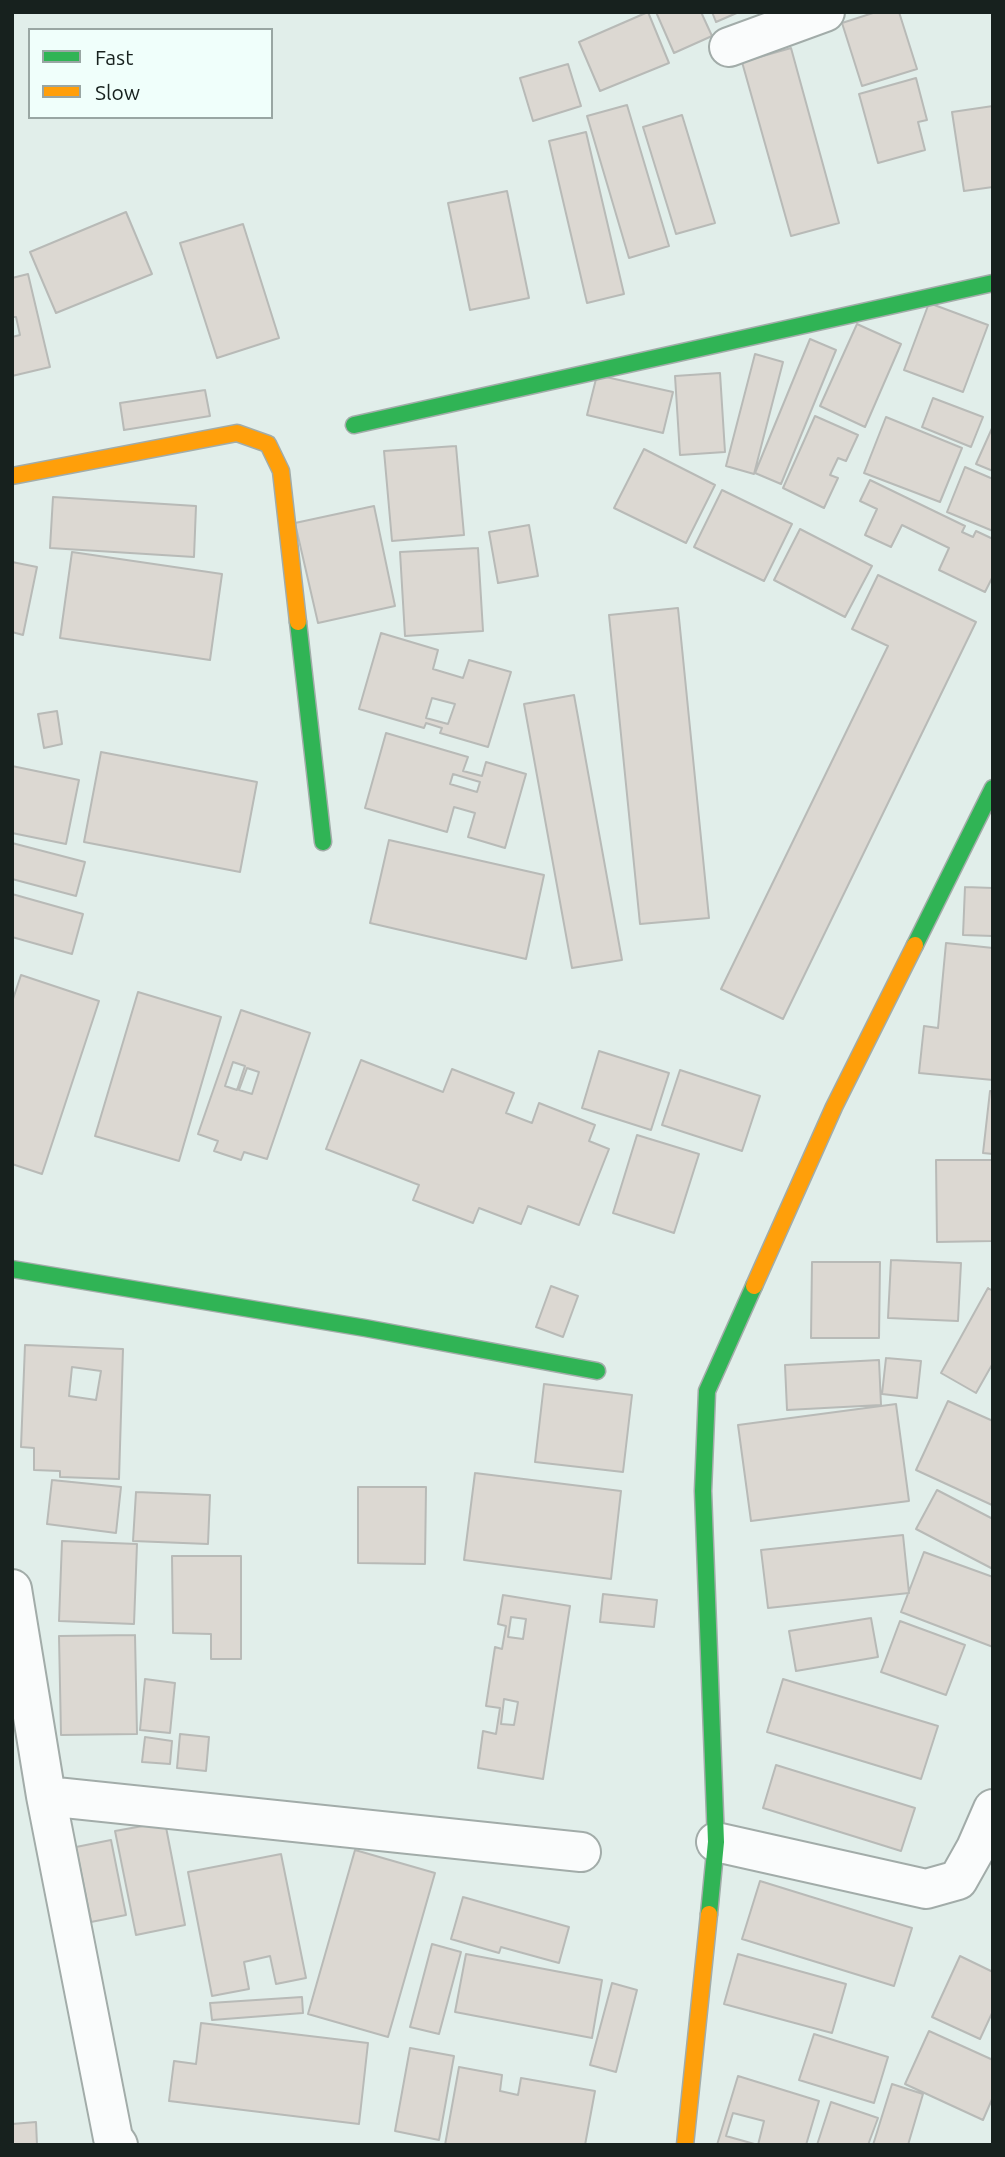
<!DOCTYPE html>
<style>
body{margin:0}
#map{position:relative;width:1005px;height:2157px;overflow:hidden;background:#e1eeea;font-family:Ubuntu,sans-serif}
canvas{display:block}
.frame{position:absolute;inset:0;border:14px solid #17211e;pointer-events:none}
.legend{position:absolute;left:28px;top:28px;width:245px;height:91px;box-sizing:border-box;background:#f0fffb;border:2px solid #99a6a3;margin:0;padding:9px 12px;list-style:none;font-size:21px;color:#17211e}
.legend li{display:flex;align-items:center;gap:14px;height:35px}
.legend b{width:35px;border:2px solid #99a6a3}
</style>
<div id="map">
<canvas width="1005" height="2157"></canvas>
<div class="frame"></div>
<ul class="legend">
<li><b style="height:9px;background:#30b455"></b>Fast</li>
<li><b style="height:9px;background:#ff9f0a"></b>Slow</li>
</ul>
</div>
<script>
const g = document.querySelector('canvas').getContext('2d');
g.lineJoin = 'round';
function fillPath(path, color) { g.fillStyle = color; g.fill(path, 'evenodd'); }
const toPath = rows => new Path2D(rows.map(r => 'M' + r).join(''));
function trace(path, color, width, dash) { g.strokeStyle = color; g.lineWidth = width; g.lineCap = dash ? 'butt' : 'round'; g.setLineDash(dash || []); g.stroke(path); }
const building = toPath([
 [648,12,669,63,600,91,579,42,648,12],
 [656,12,701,12,712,36,674,53,656,12],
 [712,12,739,12,716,22,712,12],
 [876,12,899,12,917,69,862,86,842,23,876,12],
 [791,48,839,223,791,236,742,62,791,48],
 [568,64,581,106,533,121,520,78,568,64],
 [916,78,927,120,918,122,925,150,878,163,859,94,916,78],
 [627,105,669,246,629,258,587,116,627,105],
 [993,106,993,187,964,191,952,112,993,106],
 [682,115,715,223,676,234,643,127,682,115],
 [586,132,624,294,587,303,549,141,586,132],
 [507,191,529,298,470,310,448,203,507,191],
 [126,212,152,274,56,313,30,252,126,212],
 [243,224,279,338,217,358,180,243,243,224],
 [28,274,50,367,12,376,12,337,20,335,16,317,12,317,12,278,28,274],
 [929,303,988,325,963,392,904,370,929,303],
 [857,324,901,344,865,427,820,406,857,324],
 [810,339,836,350,781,484,755,473,810,339],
 [755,354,783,362,754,474,726,466,755,354],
 [720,373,725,452,680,455,675,376,720,373],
 [597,375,673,392,663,433,587,415,597,375],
 [205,390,210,416,124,430,120,403,205,390],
 [933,398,983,417,971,447,922,427,933,398],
 [815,416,858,435,846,461,838,458,830,475,838,478,824,508,783,488,815,416],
 [886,417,962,448,940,502,864,473,886,417],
 [993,426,993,471,976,464,993,426],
 [456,446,464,535,392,541,384,451,456,446],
 [644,449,715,485,686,543,614,508,644,449],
 [965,467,993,479,993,531,947,512,965,467],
 [870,480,965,526,962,532,973,537,976,531,993,539,993,576,985,592,939,570,949,548,902,525,891,547,865,535,877,509,860,501,870,480],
 [722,490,792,524,764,581,694,547,722,490],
 [53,497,196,506,194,557,50,548,53,497],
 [374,506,395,606,318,623,295,523,374,506],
 [529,525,538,576,498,583,489,532,529,525],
 [800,529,872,566,845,617,774,580,800,529],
 [478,548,483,631,405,636,400,552,478,548],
 [72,552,222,574,210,660,60,638,72,552],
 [12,562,37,567,23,635,12,632,12,562],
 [878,575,976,622,783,1019,721,989,888,646,852,629,878,575],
 [678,608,709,918,640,924,609,615,678,608],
 [381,633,438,650,433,669,463,678,469,660,511,672,488,747,440,733,442,728,426,723,424,728,359,709,381,633],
 [432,698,455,704,448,724,426,718,432,698],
 [574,695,622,960,572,968,524,704,574,695],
 [57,711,62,744,44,748,38,714,57,711],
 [386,733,468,757,463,771,482,776,486,762,526,774,505,848,468,837,475,813,454,807,447,832,365,808,386,733],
 [453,774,480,782,477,792,450,784,453,774],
 [101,752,257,782,240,872,84,842,101,752],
 [12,766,79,780,66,844,12,833,12,766],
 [389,840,544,875,526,959,370,923,389,840],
 [12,843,85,862,76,896,12,879,12,843],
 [965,887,993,888,993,936,963,935,965,887],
 [12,894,83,914,72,954,12,937,12,894],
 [946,943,993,948,993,1080,919,1073,924,1026,938,1028,946,943],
 [21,975,99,1001,42,1174,12,1164,12,1002,21,975],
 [138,992,221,1017,179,1161,95,1136,138,992],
 [241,1010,310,1033,267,1159,244,1152,241,1160,214,1151,218,1141,198,1134,241,1010],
 [233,1062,245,1066,237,1090,225,1086,233,1062],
 [247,1068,259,1072,252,1094,239,1090,247,1068],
 [599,1051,669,1073,651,1130,582,1108,599,1051],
 [361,1060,443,1092,452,1069,514,1093,506,1113,532,1123,539,1103,595,1125,589,1141,609,1149,579,1225,528,1206,521,1224,479,1208,473,1223,413,1200,419,1185,326,1149,361,1060],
 [680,1070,760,1096,742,1151,662,1125,680,1070],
 [990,1091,993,1091,993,1154,983,1153,990,1091],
 [637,1135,699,1154,674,1233,613,1213,637,1135],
 [936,1160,992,1160,992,1241,937,1242,936,1160],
 [891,1260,961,1263,958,1321,888,1318,891,1260],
 [812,1262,880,1262,879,1338,811,1338,812,1262],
 [551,1286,578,1296,563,1337,536,1327,551,1286],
 [988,1288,993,1291,993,1363,976,1393,941,1373,988,1288],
 [25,1345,123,1349,119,1479,60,1477,60,1471,34,1470,34,1448,21,1447,25,1345],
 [72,1367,101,1371,96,1400,69,1396,72,1367],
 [886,1358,921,1361,917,1398,882,1394,886,1358],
 [879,1360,881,1405,787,1410,785,1365,879,1360],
 [544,1384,632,1395,623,1472,535,1462,544,1384],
 [948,1401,993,1421,992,1505,916,1470,948,1401],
 [896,1404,909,1501,751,1521,738,1425,896,1404],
 [475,1473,621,1491,611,1579,464,1560,475,1473],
 [52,1480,121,1487,116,1533,47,1524,52,1480],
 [358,1487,426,1487,425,1564,358,1563,358,1487],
 [937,1490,993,1519,993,1569,916,1529,937,1490],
 [136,1492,210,1495,208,1544,133,1541,136,1492],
 [903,1535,909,1593,768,1608,761,1550,903,1535],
 [62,1541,137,1544,134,1624,59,1621,62,1541],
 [924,1552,993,1577,993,1647,901,1612,924,1552],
 [172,1556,241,1556,241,1659,211,1659,211,1634,173,1633,172,1556],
 [603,1594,657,1600,654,1627,600,1622,603,1594],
 [503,1595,570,1606,543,1779,478,1768,483,1731,496,1734,500,1708,486,1706,495,1647,502,1649,506,1626,498,1624,503,1595],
 [511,1617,526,1619,523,1639,508,1637,511,1617],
 [504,1699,518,1702,514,1725,501,1724,504,1699],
 [871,1618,878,1657,796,1671,789,1631,871,1618],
 [900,1621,965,1645,946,1695,881,1672,900,1621],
 [135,1635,137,1734,61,1735,59,1636,135,1635],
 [145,1679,175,1683,170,1733,140,1730,145,1679],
 [783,1679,938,1726,921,1779,767,1732,783,1679],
 [180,1734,209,1737,206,1771,177,1768,180,1734],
 [145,1737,172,1741,170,1764,142,1762,145,1737],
 [776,1765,915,1808,901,1851,763,1808,776,1765],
 [165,1822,185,1925,136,1935,115,1831,165,1822],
 [111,1840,126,1915,91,1922,76,1847,111,1840],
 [355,1850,435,1873,388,2037,308,2014,355,1850],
 [281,1854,306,1978,276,1984,270,1956,244,1962,249,1989,212,1996,188,1872,281,1854],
 [760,1881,912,1928,894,1986,742,1939,760,1881],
 [463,1897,569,1927,559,1963,501,1947,499,1953,451,1939,463,1897],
 [432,1944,461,1952,439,2034,410,2027,432,1944],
 [466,1954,602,1980,592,2038,455,2012,466,1954],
 [738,1954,846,1984,832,2033,724,2004,738,1954],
 [960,1956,993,1972,993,2011,980,2039,932,2017,960,1956],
 [612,1983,637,1990,616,2072,590,2065,612,1983],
 [302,1997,303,2013,212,2020,210,2003,302,1997],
 [201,2023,368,2043,359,2124,169,2101,174,2061,196,2064,201,2023],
 [929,2031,993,2060,993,2097,983,2120,905,2084,929,2031],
 [814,2034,888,2057,874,2103,799,2080,814,2034],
 [410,2048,454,2056,439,2140,395,2131,410,2048],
 [459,2067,502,2075,500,2091,518,2095,521,2078,595,2091,585,2145,445,2145,459,2067],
 [738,2076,819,2101,806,2145,717,2145,738,2076],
 [733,2113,764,2121,758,2145,726,2136,733,2113],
 [892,2084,923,2094,908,2145,873,2145,892,2084],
 [831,2102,878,2118,868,2145,817,2145,831,2102],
 [36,2122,37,2145,12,2145,12,2124,36,2122]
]);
fillPath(building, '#dcd8d2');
trace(building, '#b8bab7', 2);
const street = toPath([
 [729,47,825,12],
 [12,1589,46,1796,113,2138,118,2145],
 [46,1796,581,1852],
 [716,1842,926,1889,958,1880,976,1848,993,1809]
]);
const fast = toPath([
 [354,425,993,283],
 [298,622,323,842],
 [915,945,993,788],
 [12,1269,365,1328,597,1371],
 [709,1914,716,1842,703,1491,707,1391,754,1286]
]);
const slow = toPath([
 [12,476,237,433,268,444,281,471,298,622],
 [754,1286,834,1107,915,945],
 [685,2145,709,1914]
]);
trace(street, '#a2aca9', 42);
trace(fast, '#a2aca9', 19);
trace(slow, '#a2aca9', 19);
trace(street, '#fafcfc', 38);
trace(fast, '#30b455', 16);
trace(slow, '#ff9f0a', 16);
</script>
